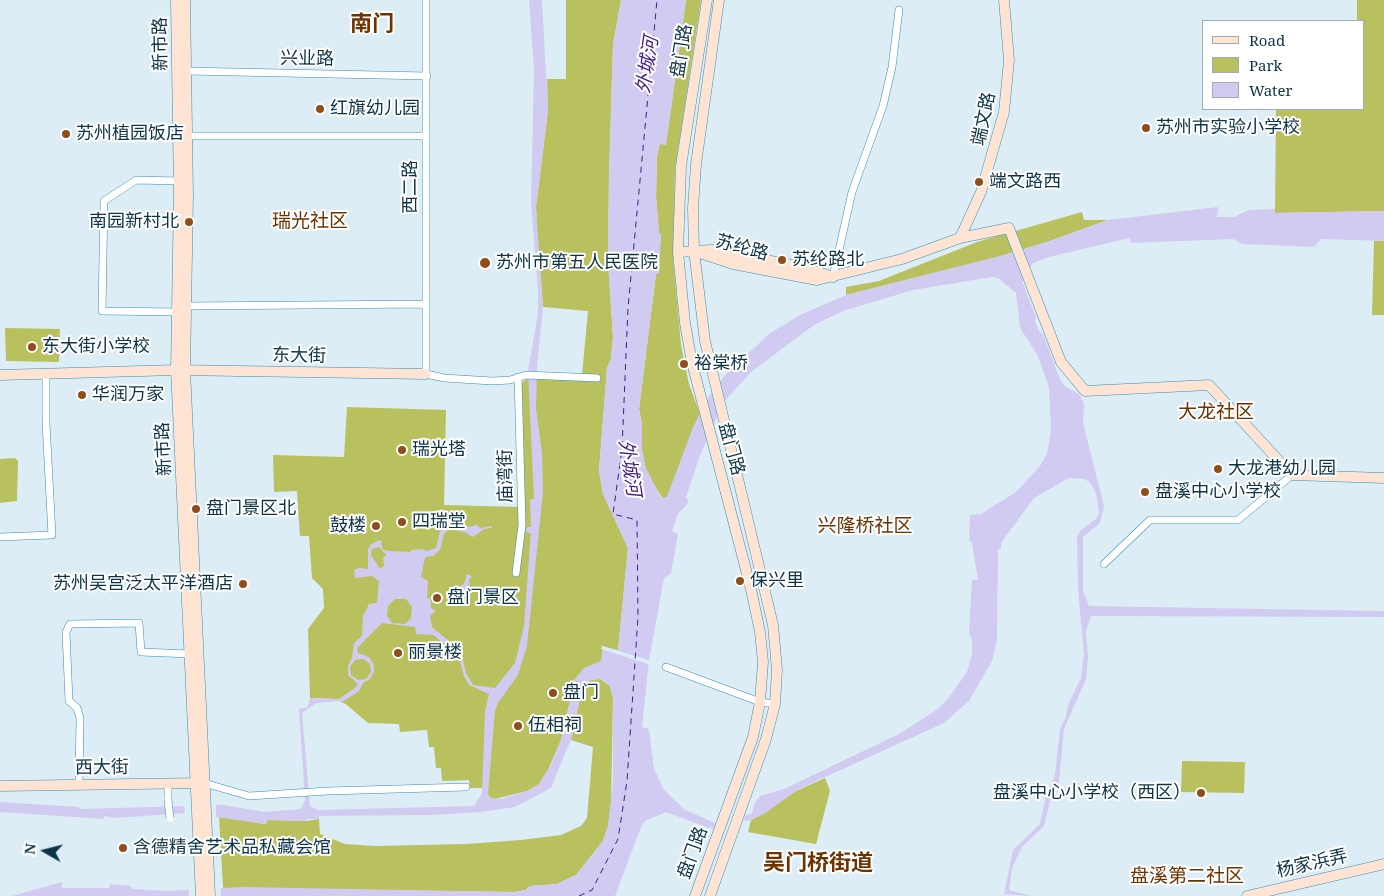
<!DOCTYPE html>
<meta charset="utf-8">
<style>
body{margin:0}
#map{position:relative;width:1384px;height:896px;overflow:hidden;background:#dcedf6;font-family:"Noto Serif",serif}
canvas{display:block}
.legend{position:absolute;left:1202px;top:20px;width:162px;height:90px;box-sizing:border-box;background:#fff;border:1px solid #9eadb5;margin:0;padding:6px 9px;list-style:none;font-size:15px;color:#0c3346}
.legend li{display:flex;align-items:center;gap:10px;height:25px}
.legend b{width:25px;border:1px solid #9eadb5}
.north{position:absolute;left:20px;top:826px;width:50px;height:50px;-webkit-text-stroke:4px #fff;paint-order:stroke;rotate:278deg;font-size:14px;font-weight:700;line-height:20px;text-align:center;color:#0c3346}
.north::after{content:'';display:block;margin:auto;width:18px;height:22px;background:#0c3346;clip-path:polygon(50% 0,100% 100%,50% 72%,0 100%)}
</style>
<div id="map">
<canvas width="1384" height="896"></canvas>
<ul class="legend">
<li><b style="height:6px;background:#ffe4d3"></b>Road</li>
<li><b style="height:14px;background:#b8c15e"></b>Park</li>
<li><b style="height:14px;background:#d2cbf1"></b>Water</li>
</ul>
<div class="north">N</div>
</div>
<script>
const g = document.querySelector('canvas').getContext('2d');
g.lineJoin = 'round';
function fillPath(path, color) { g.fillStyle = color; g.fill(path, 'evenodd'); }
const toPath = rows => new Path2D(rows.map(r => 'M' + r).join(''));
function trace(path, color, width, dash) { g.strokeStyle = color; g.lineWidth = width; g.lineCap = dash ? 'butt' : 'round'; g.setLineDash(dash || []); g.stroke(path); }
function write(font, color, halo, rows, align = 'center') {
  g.font = font + ' "Noto Serif","Noto Sans SC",serif'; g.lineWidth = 4; g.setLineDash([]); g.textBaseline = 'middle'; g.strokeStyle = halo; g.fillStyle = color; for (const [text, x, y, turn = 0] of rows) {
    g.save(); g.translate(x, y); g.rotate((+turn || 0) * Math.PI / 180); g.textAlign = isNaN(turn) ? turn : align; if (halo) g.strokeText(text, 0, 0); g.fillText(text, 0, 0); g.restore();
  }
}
fillPath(toPath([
 [566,0,621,0,613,45,609,176,608,261,613,337,611,359,607,368,599,471,603,494,628,548,618,651,575,679,561,740,548,770,539,784,527,791,495,799,490,798,483,788,470,788,469,780,442,781,441,768,436,768,434,747,429,747,427,730,400,732,399,724,368,723,347,705,336,699,310,698,308,629,324,608,323,589,312,578,309,536,300,536,297,491,274,492,273,455,344,457,347,407,446,410,444,505,520,507,520,384,527,379,582,375,588,311,543,307,537,234,536,207,548,110,547,79,566,79],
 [686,0,701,0,675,169,673,257,681,345,689,384,700,414,667,497,663,499,648,475,645,466,642,450,642,424,639,409,656,274,658,274,661,234,659,234,656,196,657,157,660,143,666,144],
 [1357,0,1384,0,1384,211,1275,213,1276,109,1363,109,1363,21,1357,21],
 [1082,212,1084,220,1108,220,1047,242,997,257,846,295,846,287,879,281,977,242],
 [1374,241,1384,241,1384,315,1372,315],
 [5,328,60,329,59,362,6,361],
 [15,458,18,461,17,501,0,503,0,459],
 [600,679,610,686,613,698,611,805,608,826,603,841,576,875,557,884,530,886,526,890,514,892,223,888,219,816,265,824,268,820,306,821,319,819,320,834,345,844,375,846,466,844,521,840,561,835,581,826,587,818,593,747,571,740,582,688,590,680],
 [1182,761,1245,762,1244,793,1181,792],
 [825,778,830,791,816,844,748,832,751,820,794,792]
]), '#b8c15e');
fillPath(toPath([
 [529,0,542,0,548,110,536,208,543,307,537,367,536,409,542,453,543,492,527,646,518,675,498,703,495,711,488,793,490,798,501,799,527,791,539,784,552,763,561,740,575,679,584,668,601,661,603,646,618,650,628,548,603,494,599,471,607,368,611,359,613,337,608,261,609,176,613,45,621,0,686,0,666,145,660,144,657,157,656,196,659,233,661,234,659,274,656,274,639,409,642,424,642,450,645,466,661,498,667,497,693,427,709,396,726,374,770,333,802,314,846,295,997,257,1047,242,1108,220,1218,207,1217,217,1234,217,1249,210,1275,209,1275,213,1384,211,1384,241,1321,239,1314,247,1243,244,1233,239,1131,243,1129,238,1049,257,1033,263,1022,281,1036,317,1035,322,1039,331,1043,334,1061,382,1066,387,1079,394,1084,403,1083,423,1104,506,1100,523,1083,537,1083,590,1089,606,1384,611,1384,617,1091,616,1086,631,1088,657,1086,679,1064,729,1059,781,1050,801,1044,826,1022,847,1012,868,1009,890,1032,896,1004,894,1013,850,1040,824,1046,796,1055,775,1060,729,1066,717,1068,705,1081,678,1084,654,1078,589,1077,537,1081,530,1097,518,1099,512,1096,493,1090,483,1085,479,1069,478,1034,498,1001,543,1001,549,998,549,997,640,992,661,969,701,944,723,799,789,764,814,749,821,755,803,760,796,784,789,899,734,938,709,950,696,967,672,972,654,972,640,969,633,972,580,978,580,972,543,969,540,970,515,981,514,1016,492,1040,466,1047,454,1051,429,1049,387,1037,354,1020,328,1016,293,998,278,992,277,913,290,843,311,814,325,751,372,723,403,699,458,686,497,689,502,678,514,672,531,678,534,671,573,664,578,649,660,642,727,649,729,654,769,664,790,685,810,711,821,709,828,666,812,645,821,641,827,615,896,12,896,62,882,62,888,109,888,110,884,131,886,132,889,167,891,242,887,514,892,526,890,530,886,557,884,576,875,603,841,608,826,613,782,613,698,610,686,600,679,590,680,582,688,572,737,551,788,515,807,481,812,433,815,319,816,319,819,306,819,306,821,268,820,266,824,187,813,115,818,104,816,104,819,0,812,0,802,79,807,79,809,223,805,265,812,301,809,305,800,299,709,308,707,310,698,339,699,356,687,357,683,348,675,348,666,352,658,354,643,362,636,363,616,369,604,377,603,379,581,372,576,355,578,354,570,359,568,368,569,368,549,371,544,378,541,381,540,382,549,389,551,411,552,411,550,422,549,427,551,436,548,440,531,447,524,461,524,469,527,477,525,480,528,491,526,492,528,484,529,473,537,464,532,449,529,444,534,440,550,433,556,425,557,421,577,428,581,427,598,430,598,431,608,436,611,430,616,432,627,461,651,466,673,473,685,495,688,515,663,524,626,531,530,530,499,534,499,528,371,538,313,538,290,531,203,534,70],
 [379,547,386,555,383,558,384,566,380,569,371,555,372,549],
 [395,599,406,599,412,607,411,618,405,624,392,623,387,616,388,606],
 [382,623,415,627,416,634,433,635,458,654,464,676,469,685,489,694,485,711,482,793,474,806,318,810,310,806,302,713,316,703,344,701,359,691,363,683,370,679,374,671,374,665,369,657,358,653,357,648],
 [363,659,370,664,371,672,366,679,358,680,351,675,350,667,355,660],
 [467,574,472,576,469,580,470,587,467,593,458,587,464,584]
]), '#d2cbf1');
fillPath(toPath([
 [602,646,652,661,651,665,601,649],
 [216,803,216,818,185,816,184,804],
 [220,885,221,896,189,896,189,886]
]), '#dcedf6');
trace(toPath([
 [529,530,531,530],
 [747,818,750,817],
 [710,825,712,825]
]), '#d2cbf1', 6);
trace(toPath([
 [579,896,592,890,618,839,627,781,638,617,637,520,613,514,622,449,628,308,657,0]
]), '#431b84', 1, [6, 5]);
const street = toPath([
 [426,0,426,374,444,378,492,381,510,380,526,375,597,378],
 [186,71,427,76],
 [184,136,426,136],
 [833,277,852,192,883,106,892,67,899,10],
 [187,306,425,304],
 [179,312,102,311,104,201,136,180,179,181],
 [0,537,52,535,46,423,46,374],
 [1104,564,1150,520,1238,520,1292,475],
 [516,573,522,525,518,377],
 [666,667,760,702,775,704],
 [168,783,168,800],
 [204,783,249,796,328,791,466,787],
 [79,785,80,718,77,708,69,701,66,632,70,624,139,623,141,652,190,654]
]);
const secondary = toPath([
 [176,0,179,194,176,370,201,896],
 [185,0,188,194,185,370,210,896],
 [960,238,981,192,1004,112,1009,60,1004,0],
 [694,251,733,264,817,280,902,259,960,238,1009,228,1061,362,1085,391,1209,385,1292,475,1384,478],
 [678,252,711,250,803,267,833,277],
 [0,375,176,370,426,374],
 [0,786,201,783],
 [695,896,753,737,760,702,763,662,760,632,751,589,692,363,685,323,678,252,681,166,707,0],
 [710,896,766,739,775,704,777,670,773,625,705,341,694,251,693,208,696,164,719,0],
 [1247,896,1384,864]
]);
trace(street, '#328eba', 8);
trace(secondary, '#328eba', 11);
trace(street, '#fff', 7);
trace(secondary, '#ffe4d3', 10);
const streetBridge = toPath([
 [168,800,170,818]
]);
trace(streetBridge, '#328eba', 8, []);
trace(streetBridge, '#fff', 7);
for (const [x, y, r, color] of [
 [320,109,5,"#8f4d1b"],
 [1146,128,5,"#8f4d1b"],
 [66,134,5,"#8f4d1b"],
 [979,182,5,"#8f4d1b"],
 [189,222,5,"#8f4d1b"],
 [782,260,5,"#8f4d1b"],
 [485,263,6,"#8f4d1b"],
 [32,347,5,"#8f4d1b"],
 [684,364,5,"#8f4d1b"],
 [82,395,5,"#8f4d1b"],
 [402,450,5,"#8f4d1b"],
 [1218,469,5,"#8f4d1b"],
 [1145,492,5,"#8f4d1b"],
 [196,509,5,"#8f4d1b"],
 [402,522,5,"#8f4d1b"],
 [376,526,5,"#8f4d1b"],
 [740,581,5,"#8f4d1b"],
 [243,584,5,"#8f4d1b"],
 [437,598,5,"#8f4d1b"],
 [398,653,5,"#8f4d1b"],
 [553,693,5,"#8f4d1b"],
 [518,726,5,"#8f4d1b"],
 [1201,793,5,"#8f4d1b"],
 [123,848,5,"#8f4d1b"]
]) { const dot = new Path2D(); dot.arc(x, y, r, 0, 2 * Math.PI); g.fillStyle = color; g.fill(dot); trace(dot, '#fff', 2); }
write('18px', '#0c3346', '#fff', [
 ["新市路",161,44,-91],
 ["盘门路",682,51,-81],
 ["兴业路",307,59,1],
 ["端文路",984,119,-78],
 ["西二路",411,187,-90],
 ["苏纶路",742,248,15],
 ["东大街",299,356,1],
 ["新市路",164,449,-93],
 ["盘门路",731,449,75],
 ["庙湾街",506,476,-91],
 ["西大街",102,768,-1],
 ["盘门路",693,853,-70],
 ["杨家浜弄",1312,864,-13]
]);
write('18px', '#0c3346', '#fff', [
 ["红旗幼儿园",330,109],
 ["苏州市实验小学校",1156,128],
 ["苏州植园饭店",76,134],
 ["端文路西",989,182],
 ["南园新村北",179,222,"right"],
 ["苏纶路北",792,260],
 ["苏州市第五人民医院",496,263],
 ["东大街小学校",42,347],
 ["裕棠桥",694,364],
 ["华润万家",92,395],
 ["瑞光塔",412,450],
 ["大龙港幼儿园",1228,469],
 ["盘溪中心小学校",1155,492],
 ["盘门景区北",206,509],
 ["四瑞堂",412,522],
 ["鼓楼",366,526,"right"],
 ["保兴里",750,581],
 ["苏州吴宫泛太平洋酒店",233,584,"right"],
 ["盘门景区",447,598],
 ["丽景楼",408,653],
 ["盘门",563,693],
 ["伍相祠",528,726],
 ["盘溪中心小学校（西区）",1191,793,"right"],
 ["含德精舍艺术品私藏会馆",133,848]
], 'left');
write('italic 19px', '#431b84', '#fff', [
 ["外城河",648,65,-81],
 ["外城河",629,468,81]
]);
write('19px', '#6d3300', '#fff', [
 ["瑞光社区",310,222],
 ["大龙社区",1216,413],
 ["兴隆桥社区",865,527],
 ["盘溪第二社区",1187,877]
]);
write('bold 22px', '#6d3300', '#fff', [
 ["南门",372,25],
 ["吴门桥街道",818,864]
]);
</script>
